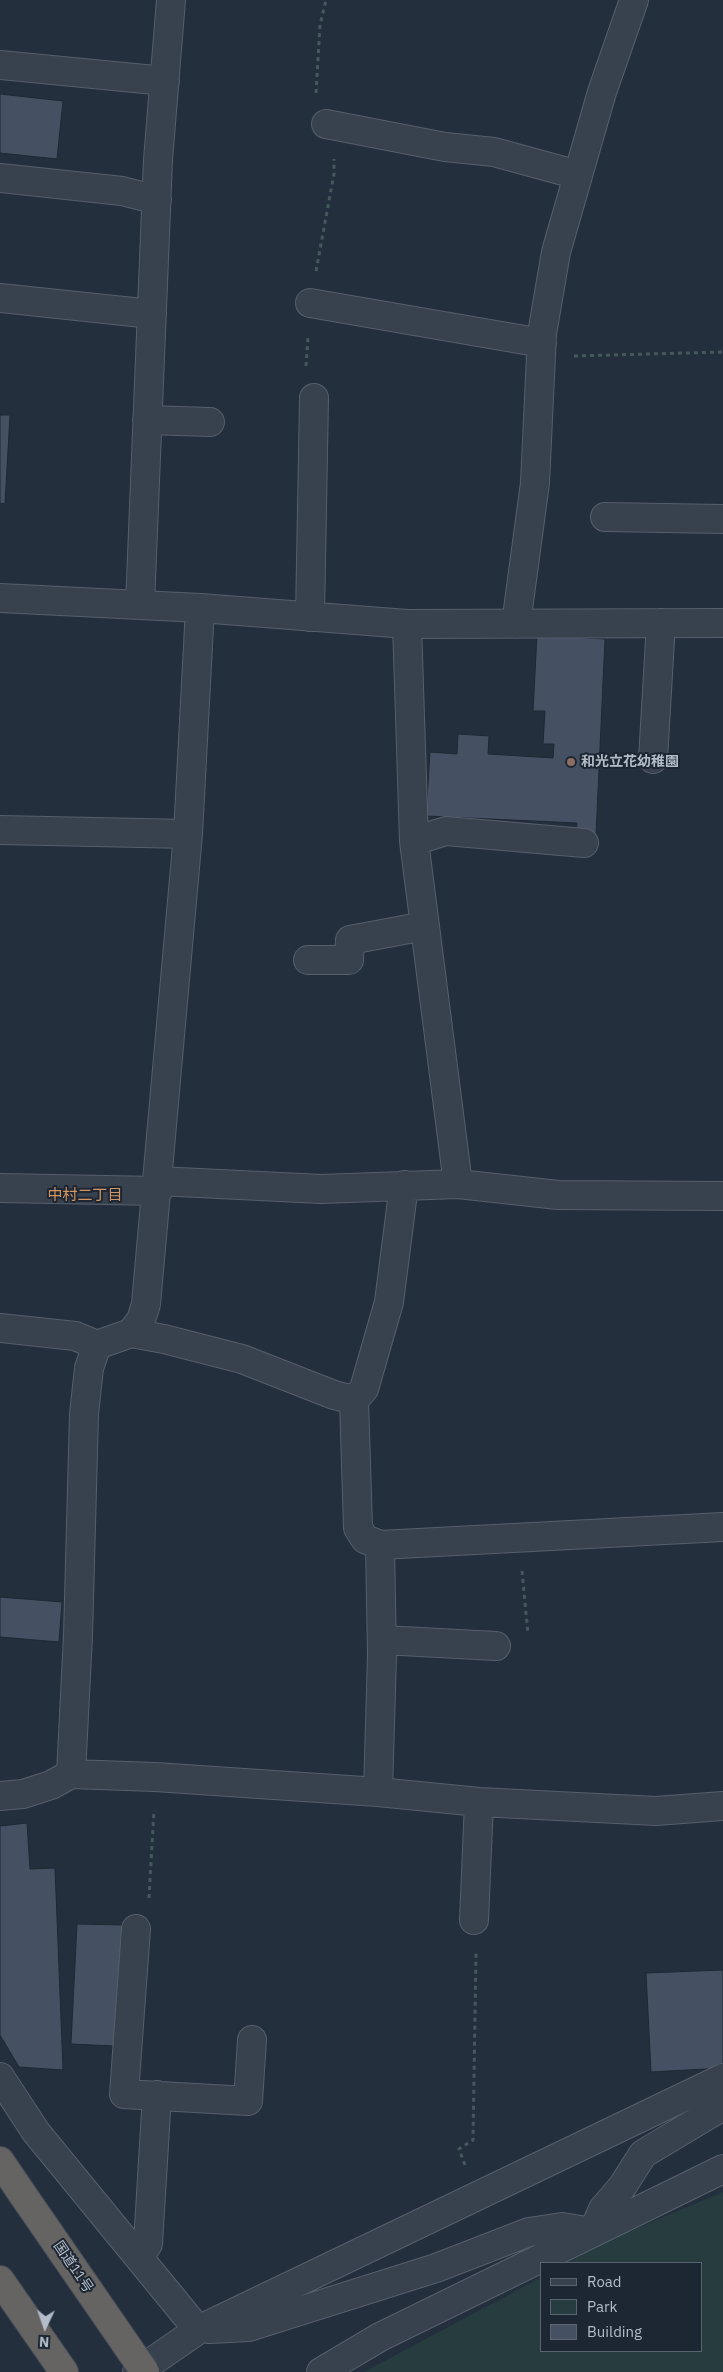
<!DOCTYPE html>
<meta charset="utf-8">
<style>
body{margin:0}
#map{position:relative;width:723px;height:2372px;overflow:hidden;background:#242f3e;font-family:"IBM Plex Sans",sans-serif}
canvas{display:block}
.legend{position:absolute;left:540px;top:2262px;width:162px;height:90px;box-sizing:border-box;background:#1d2633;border:1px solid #59626f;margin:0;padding:6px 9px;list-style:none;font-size:15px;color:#b4bcc9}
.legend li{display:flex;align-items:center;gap:10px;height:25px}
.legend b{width:25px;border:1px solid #59626f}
.north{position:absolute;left:20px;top:2302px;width:50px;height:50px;-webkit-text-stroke:4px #1d2633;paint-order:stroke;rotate:183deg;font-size:14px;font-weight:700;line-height:20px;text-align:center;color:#b4bcc9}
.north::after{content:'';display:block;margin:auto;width:18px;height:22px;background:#b4bcc9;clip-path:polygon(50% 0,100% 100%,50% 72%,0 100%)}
</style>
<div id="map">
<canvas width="723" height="2372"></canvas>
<ul class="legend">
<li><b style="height:6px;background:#38414e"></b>Road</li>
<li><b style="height:14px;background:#263c3f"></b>Park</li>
<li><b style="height:14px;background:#455162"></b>Building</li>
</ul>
<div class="north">N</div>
</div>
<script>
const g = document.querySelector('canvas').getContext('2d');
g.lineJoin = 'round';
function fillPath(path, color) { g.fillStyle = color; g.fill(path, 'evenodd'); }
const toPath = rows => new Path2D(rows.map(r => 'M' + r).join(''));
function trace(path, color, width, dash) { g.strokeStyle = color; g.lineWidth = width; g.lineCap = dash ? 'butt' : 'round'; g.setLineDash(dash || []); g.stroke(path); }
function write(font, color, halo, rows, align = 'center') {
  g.font = font + ' "IBM Plex Sans","Noto Sans JP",sans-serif'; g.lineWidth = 4; g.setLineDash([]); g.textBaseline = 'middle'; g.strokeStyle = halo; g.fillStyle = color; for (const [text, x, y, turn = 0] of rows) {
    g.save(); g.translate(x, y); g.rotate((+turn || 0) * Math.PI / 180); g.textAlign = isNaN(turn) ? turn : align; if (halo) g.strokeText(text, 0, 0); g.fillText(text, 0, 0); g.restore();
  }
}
fillPath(toPath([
 [723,2192,723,2372,364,2372,542,2277,542,2351,702,2351,702,2263,567,2263,616,2237]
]), '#263c3f');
const building = toPath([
 [0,94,63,101,57,159,0,153,0,94],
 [0,415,10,415,5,504,0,503,0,415],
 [537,635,605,639,596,835,576,834,577,823,426,816,430,752,457,754,458,734,489,736,488,754,553,758,554,744,543,744,545,711,533,711,537,635],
 [0,1597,62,1602,59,1642,0,1637,0,1597],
 [27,1823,30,1869,55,1868,63,2070,19,2067,0,2035,0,1826,27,1823],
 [77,1924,122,1925,116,2046,71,2044,77,1924],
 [723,1970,723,2068,651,2072,646,1973,723,1970]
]);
fillPath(building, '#455162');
trace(building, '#1f2835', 1);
const minor = toPath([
 [0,65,165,81],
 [326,124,445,147,494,152,578,175],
 [0,178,122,191,157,200],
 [0,298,152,314],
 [310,303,542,343],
 [147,420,210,422],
 [605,517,723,519],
 [0,598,200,608,407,624,723,623],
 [140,605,158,160,171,0],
 [310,617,314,398],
 [407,624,414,841,458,1184],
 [516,624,535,483,542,334,556,252,602,92,634,0],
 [653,759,661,623],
 [0,830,188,834],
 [414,841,446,831,584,843],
 [308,960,349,960,350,940,425,926],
 [158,1181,321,1189,458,1184,558,1195,723,1196],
 [0,1188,158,1191],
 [0,1328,75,1336,97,1345],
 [131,1333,164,1339,242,1359,334,1395,354,1400,364,1389,389,1302,404,1185],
 [354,1400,358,1528,365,1539,380,1545,723,1527],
 [382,1640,496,1646],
 [71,1774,78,1636,84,1414,89,1368,97,1345,131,1333,141,1320,146,1304,188,834,200,608],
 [378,1792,382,1655,380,1545],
 [0,1796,23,1794,51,1785,71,1774,155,1777,378,1792,479,1802,656,1811,723,1806],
 [474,1920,479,1802],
 [136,1929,124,2094,248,2101,252,2040],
 [0,2077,36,2132,198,2330],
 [139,2257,148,2244,157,2095],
 [210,2329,249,2327,436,2268,529,2232,562,2227,593,2232,603,2209,622,2187,643,2154,723,2106],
 [137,2372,198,2330,723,2078],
 [321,2372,380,2337,723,2169]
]);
const trunk = toPath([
 [0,2161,23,2195],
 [0,2280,64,2372]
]);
trace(minor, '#565f6c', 30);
trace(trunk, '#434c59', 30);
trace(toPath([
 [316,93,320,25,326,0],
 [316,271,334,174,334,159],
 [574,356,723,352],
 [306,366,308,337],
 [522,1571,528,1634],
 [149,1898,154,1810],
 [465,2165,459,2149,473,2140,476,1953]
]), '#44595c', 3, [4, 4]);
trace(minor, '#38414e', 28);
trace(trunk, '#656462', 28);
const trunkBridge = toPath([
 [23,2195,145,2372]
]);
trace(trunkBridge, '#434c59', 30, []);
trace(trunkBridge, '#656462', 28);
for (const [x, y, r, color] of [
 [571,762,5,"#8d6e63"]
]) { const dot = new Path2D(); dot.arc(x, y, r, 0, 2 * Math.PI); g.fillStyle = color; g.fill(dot); trace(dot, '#1d2633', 2); }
write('bold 14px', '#b4bcc9', '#1d2633', [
 ["和光立花幼稚園",581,762]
], 'left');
write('14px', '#b4bcc9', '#1d2633', [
 ["国道11号",73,2267,56]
]);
write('15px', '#d59563', '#1d2633', [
 ["中村二丁目",85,1196]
]);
</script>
